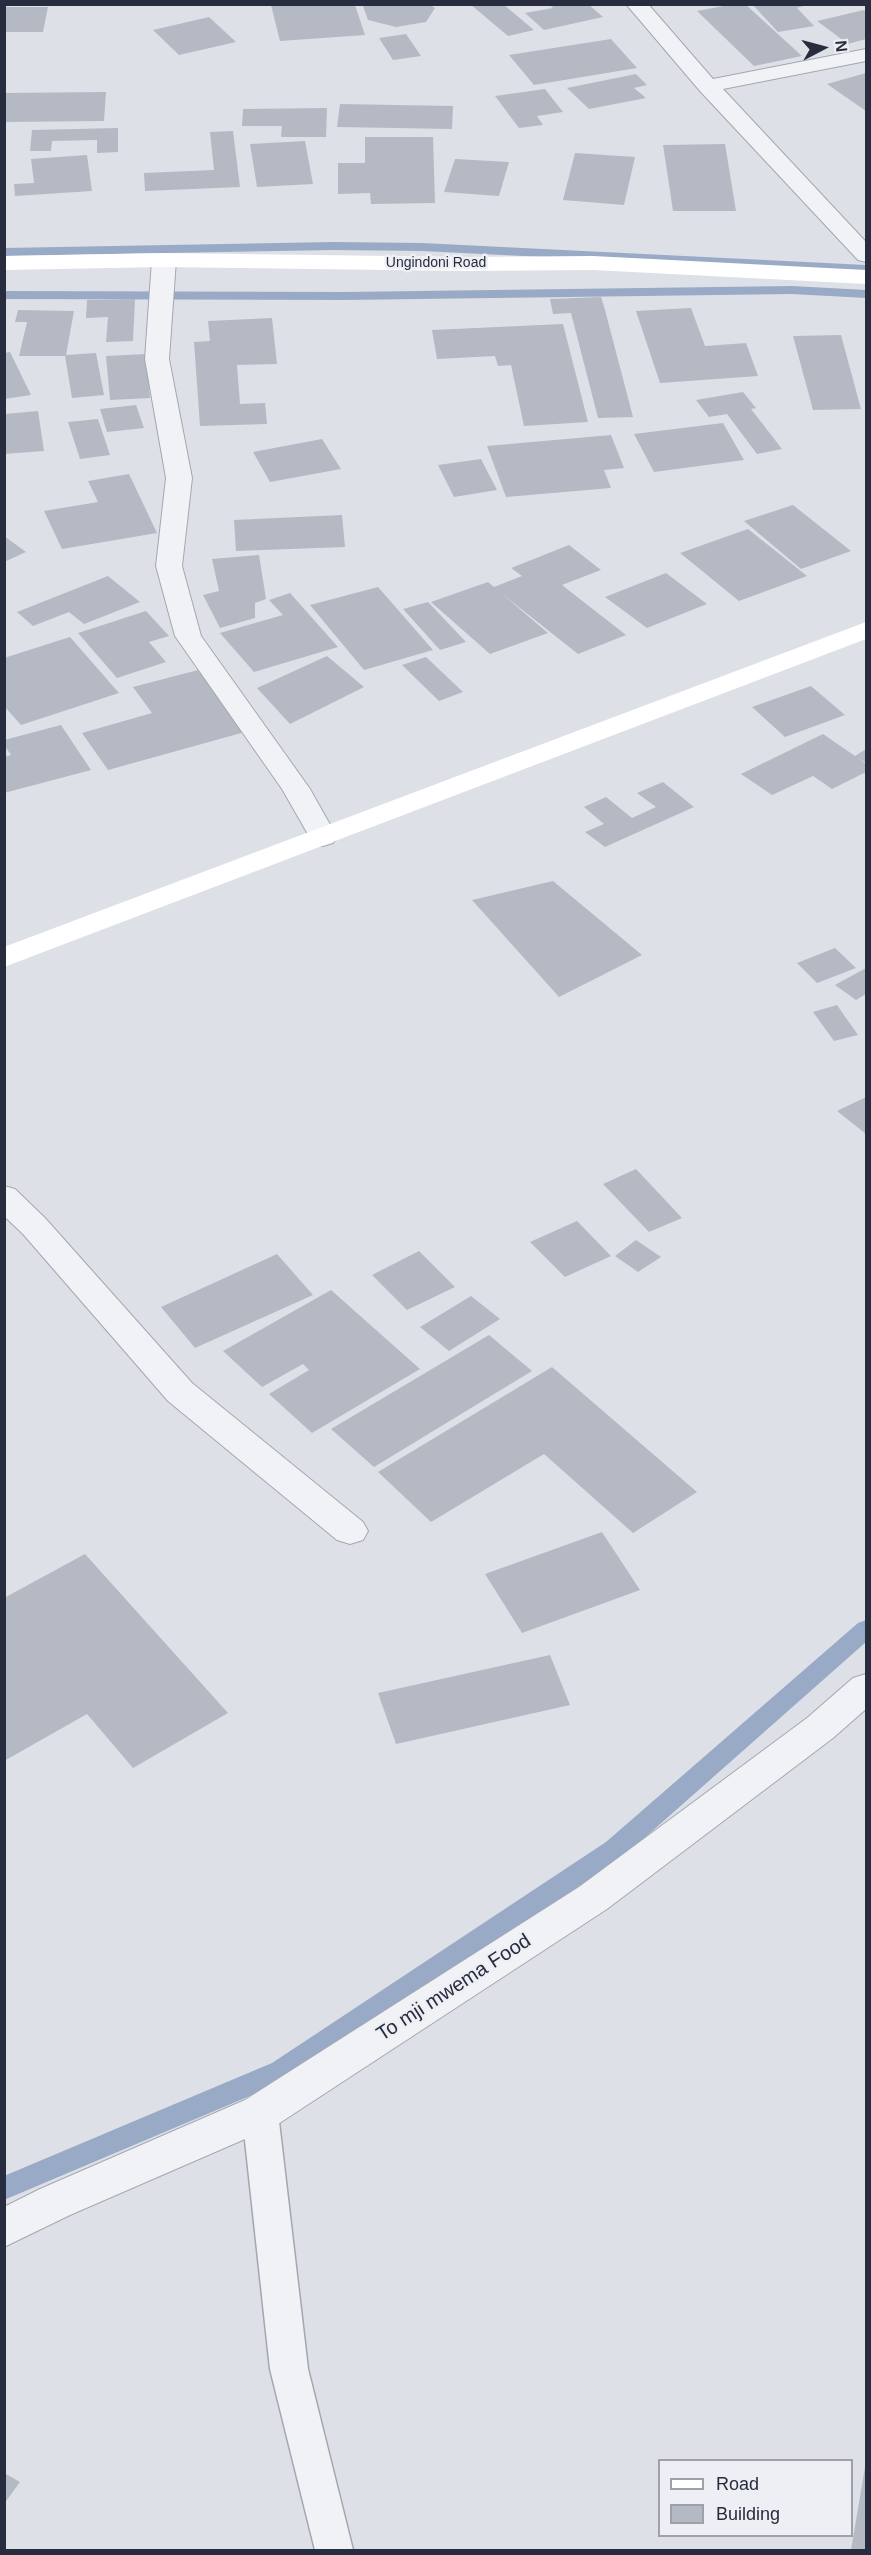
<!DOCTYPE html>
<style>
body{margin:0}
#map{position:relative;width:871px;height:2555px;overflow:hidden;background:#dee0e7;font-family:Helvetica,sans-serif}
canvas{display:block}
.frame{position:absolute;inset:0;border:6px solid #272d3e;pointer-events:none}
.legend{position:absolute;left:658px;top:2459px;width:195px;height:78px;box-sizing:border-box;background:#edeff5;border:2px solid #9ea1ac;margin:0;padding:8px 10px;list-style:none;font-size:18px;color:#272d3e}
.legend li{display:flex;align-items:center;gap:12px;height:30px}
.legend b{width:30px;border:2px solid #9ea1ac}
.north{position:absolute;left:793px;top:18px;width:60px;height:60px;-webkit-text-stroke:4px #edeff5;paint-order:stroke;rotate:84deg;font-size:16px;font-weight:700;line-height:24px;text-align:center;color:#272d3e}
.north::after{content:'';display:block;margin:auto;width:21px;height:27px;background:#272d3e;clip-path:polygon(50% 0,100% 100%,50% 72%,0 100%)}
</style>
<div id="map">
<canvas width="871" height="2555"></canvas>
<div class="frame"></div>
<ul class="legend">
<li><b style="height:8px;background:#fff"></b>Road</li>
<li><b style="height:16px;background:#b5b9c4"></b>Building</li>
</ul>
<div class="north">N</div>
</div>
<script>
const g = document.querySelector('canvas').getContext('2d');
g.lineJoin = 'round';
const toPath = rows => new Path2D(rows.map(r => 'M' + r).join(''));
function fillPath(path, color) { g.fillStyle = color; g.fill(path, 'evenodd'); }
function trace(path, color, width, dash) { g.strokeStyle = color; g.lineWidth = width; g.lineCap = dash ? 'butt' : 'round'; g.setLineDash(dash || []); g.stroke(path); }
function write(font, color, halo, rows, align = 'center') {
  g.font = font + ' Helvetica,sans-serif'; g.lineWidth = 5; g.setLineDash([]); g.textBaseline = 'middle'; g.strokeStyle = halo; g.fillStyle = color; for (const [text, x, y, turn = 0] of rows) {
    g.save(); g.translate(x, y); g.rotate((+turn || 0) * Math.PI / 180); g.textAlign = isNaN(turn) ? turn : align; if (halo) g.strokeText(text, 0, 0); g.fillText(text, 0, 0); g.restore();
  }
}
fillPath(toPath([
 [333,242,422,243,866,265,866,273,422,251,333,250,4,256,4,248,333,242],
 [792,286,866,290,866,298,792,294,344,300,4,299,4,291,344,292,792,286],
 [866,1620,866,1642,624,1856,290,2079,4,2200,4,2176,272,2063,606,1842,858,1623,866,1620]
]), '#99aac7');
fillPath(toPath([
 [367,4,429,4,435,8,426,22,396,27,368,20,363,6],
 [470,4,503,4,534,30,508,36],
 [549,4,588,4,603,17,544,30,525,13,553,8],
 [734,4,745,4,802,56,754,66,697,11],
 [752,4,809,4,797,8,814,26,778,32],
 [271,5,355,5,365,35,280,41],
 [4,7,48,7,43,32,4,32],
 [864,10,866,12,866,39,848,44,817,21],
 [209,17,236,42,179,55,153,30],
 [406,34,421,56,393,60,379,38],
 [611,39,637,68,534,85,509,55],
 [866,73,866,111,827,84],
 [636,74,647,85,634,88,646,98,589,109,567,88],
 [545,89,563,112,537,116,543,125,519,128,495,96],
 [106,92,104,121,4,122,4,93],
 [340,104,453,106,452,129,337,127],
 [327,108,326,137,281,137,282,126,242,126,243,109],
 [118,128,118,152,97,153,97,140,52,141,51,151,30,151,32,130],
 [233,131,240,187,145,191,144,173,214,170,210,132],
 [365,137,433,137,435,203,371,204,370,193,338,194,338,163,365,163],
 [305,141,313,184,257,187,250,144],
 [725,144,736,211,673,211,663,145],
 [575,153,635,157,624,205,563,200],
 [87,155,92,191,15,196,14,184,34,183,31,159],
 [455,159,509,162,499,196,444,192],
 [601,297,605,310,633,417,598,418,571,313,553,314,550,299],
 [135,299,133,341,106,342,108,317,86,318,87,300],
 [691,308,705,346,746,343,758,376,660,383,636,311],
 [18,310,74,311,66,355,96,353,104,395,72,398,65,356,19,356,27,322,15,322],
 [272,318,277,364,237,365,240,404,265,403,267,424,200,426,194,342,210,341,208,321],
 [563,324,588,422,524,426,511,365,498,366,495,356,437,359,432,330],
 [841,335,861,409,813,410,793,336],
 [10,352,31,395,4,399,4,353],
 [146,354,150,398,110,400,106,356],
 [743,392,756,408,751,409,782,449,757,454,727,414,709,417,696,400],
 [136,405,144,428,107,432,100,409],
 [38,411,44,451,4,454,4,414],
 [98,419,110,455,80,459,68,422],
 [723,423,744,460,654,472,634,434],
 [611,435,624,468,604,470,611,488,506,497,487,446],
 [322,439,341,469,270,482,253,452],
 [481,459,497,490,454,497,438,465],
 [129,474,157,533,62,549,44,511,98,502,88,481],
 [793,505,851,551,801,569,744,521],
 [342,515,345,547,236,551,234,520],
 [748,529,807,576,739,601,680,553],
 [4,536,26,552,4,562],
 [569,545,601,570,562,585,626,635,578,654,501,593,548,633,490,654,431,602,488,582,494,587,522,576,511,568],
 [259,555,266,599,255,603,255,618,220,628,203,595,219,591,212,559],
 [666,573,707,604,647,628,605,597],
 [108,576,140,602,84,624,69,612,33,626,17,612],
 [378,587,433,650,364,670,310,605],
 [290,593,338,647,254,672,220,633,283,615,269,600],
 [428,602,466,642,440,650,403,609],
 [146,611,169,636,149,642,166,662,117,678,78,633],
 [70,637,119,693,21,725,4,706,4,658],
 [327,656,364,687,290,724,257,688],
 [426,657,463,692,439,701,402,665],
 [198,670,245,732,108,770,82,733,152,713,133,687],
 [811,686,845,715,785,737,752,707],
 [61,725,91,770,4,793,4,757,11,755,4,745,4,740],
 [823,734,855,756,866,749,866,763,858,758,866,764,866,772,832,789,813,776,772,795,741,774],
 [663,782,694,807,605,847,585,832,604,824,584,807,606,797,632,818,656,807,637,793],
 [553,881,642,955,559,997,472,900],
 [835,948,856,968,817,983,797,963],
 [866,968,866,994,856,1000,835,985],
 [837,1005,858,1035,834,1041,813,1012],
 [866,1097,866,1134,837,1111],
 [636,1169,682,1218,649,1232,603,1184],
 [577,1221,611,1256,565,1277,530,1242],
 [636,1240,661,1257,638,1272,615,1256],
 [419,1251,455,1287,407,1310,372,1275],
 [277,1254,313,1295,195,1348,161,1307],
 [331,1290,420,1369,312,1433,269,1394,309,1370,303,1364,262,1387,223,1351],
 [471,1296,500,1319,449,1351,420,1327],
 [489,1335,532,1371,374,1467,331,1429],
 [552,1367,697,1492,633,1533,544,1454,431,1522,378,1472],
 [602,1532,640,1590,522,1633,485,1574],
 [85,1554,228,1713,133,1768,87,1714,4,1761,4,1598],
 [550,1655,570,1705,396,1744,378,1693],
 [865,2467,866,2550,851,2550],
 [4,2473,20,2482,4,2504]
]), '#b5b9c4');
const service = toPath([
 [260,2098,273,2102,278,2113,308,2369,353,2550,315,2550,270,2369,242,2113,247,2102,260,2098]
]);
const minor = toPath([
 [626,4,648,4,713,79,866,49,866,61,723,89,866,242,866,262,858,260,700,91,626,4],
 [164,253,172,255,176,260,169,359,192,478,182,566,201,636,310,789,337,837,333,843,323,846,313,843,282,789,175,636,156,566,166,478,145,359,152,260,156,255,164,253],
 [4,1186,15,1189,45,1218,192,1383,363,1522,368,1531,363,1540,350,1544,337,1540,168,1401,23,1234,4,1216,4,1186],
 [866,1674,866,1709,833,1738,607,1909,275,2126,70,2215,4,2247,4,2207,40,2189,245,2100,579,1887,807,1718,853,1678,866,1674]
]);
trace(service, '#a3a7b1', 3);
trace(minor, '#a3a7b1', 2);
fillPath(service, '#f0f2f6');
fillPath(minor, '#f0f2f6');
fillPath(toPath([
 [164,253,465,257,593,256,866,270,866,284,593,270,465,271,164,267,4,270,4,256,164,253],
 [866,622,866,639,4,967,4,947,866,622]
]), '#fff');
write('14px', '#272d3e', '#edeff5', [
 ["Ungindoni Road",436,263]
]);
write('20px', '#272d3e', '#edeff5', [
 ["To mji mwema Food",454,1988,-33]
]);
</script>
